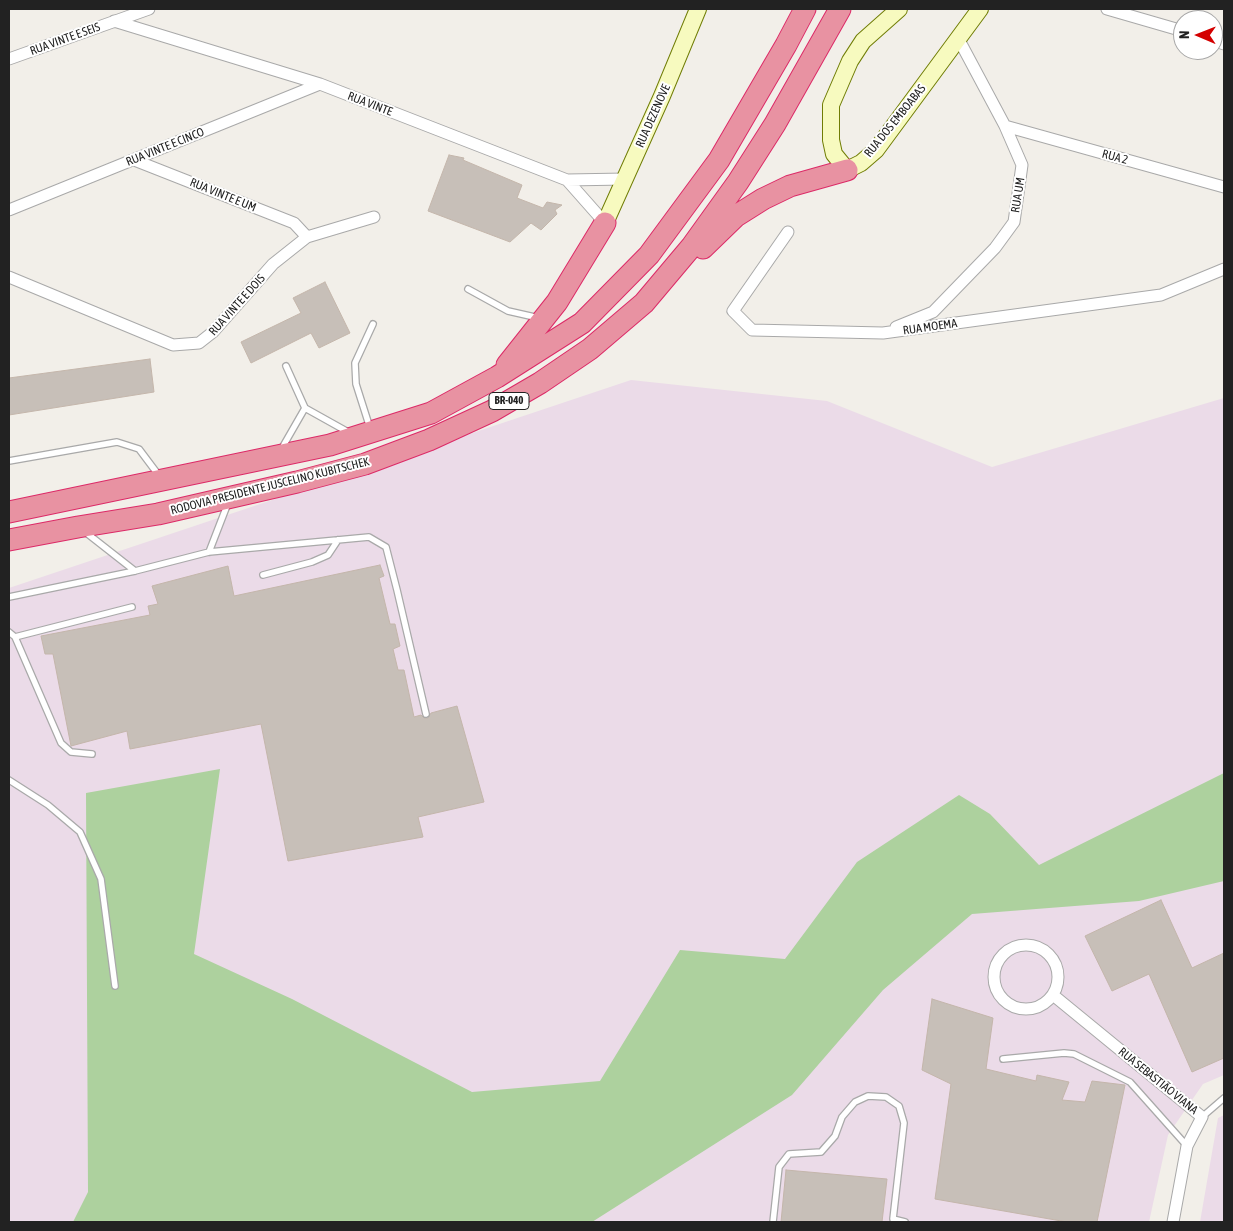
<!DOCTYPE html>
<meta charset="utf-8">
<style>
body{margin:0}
#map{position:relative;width:1233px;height:1231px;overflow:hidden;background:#f2efe9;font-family:"Asap Condensed",sans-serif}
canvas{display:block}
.frame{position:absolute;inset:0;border:10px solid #222;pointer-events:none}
.north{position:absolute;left:1173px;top:10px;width:50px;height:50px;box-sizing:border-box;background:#fff;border:1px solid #a7a7a7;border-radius:50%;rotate:271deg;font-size:14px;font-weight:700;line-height:20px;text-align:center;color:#222}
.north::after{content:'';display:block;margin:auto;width:18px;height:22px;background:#d40000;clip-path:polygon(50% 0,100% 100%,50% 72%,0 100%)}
</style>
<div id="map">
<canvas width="1233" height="1231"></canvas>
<div class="frame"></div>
<div class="north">N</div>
</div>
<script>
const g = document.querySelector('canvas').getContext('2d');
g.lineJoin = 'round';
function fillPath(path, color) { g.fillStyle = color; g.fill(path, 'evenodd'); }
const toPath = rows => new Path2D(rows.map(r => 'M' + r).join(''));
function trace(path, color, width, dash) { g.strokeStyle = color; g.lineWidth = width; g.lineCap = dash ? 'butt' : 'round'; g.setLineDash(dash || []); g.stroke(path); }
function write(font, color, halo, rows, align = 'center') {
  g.font = font + ' "Asap Condensed",sans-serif'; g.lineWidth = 4; g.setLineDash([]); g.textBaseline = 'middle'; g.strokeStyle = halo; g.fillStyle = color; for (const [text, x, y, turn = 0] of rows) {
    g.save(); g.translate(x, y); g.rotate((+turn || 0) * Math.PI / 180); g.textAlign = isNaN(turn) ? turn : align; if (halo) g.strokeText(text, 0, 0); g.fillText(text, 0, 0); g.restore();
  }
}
fillPath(toPath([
 [631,380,827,401,992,467,1224,398,1224,1075,1203,1084,1168,1135,1149,1222,9,1222,9,588],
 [1224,1115,1224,1222,1200,1222,1218,1118]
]), '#ebdbe8');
fillPath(toPath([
 [220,769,194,954,292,999,472,1092,600,1081,680,950,785,959,857,862,959,795,990,814,1039,865,1224,773,1224,881,1139,901,972,914,883,990,792,1095,592,1222,73,1222,88,1192,86,793]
]), '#add19e');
const building = toPath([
 [449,155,464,158,463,160,522,185,517,198,543,208,547,202,562,205,555,210,557,214,541,230,531,223,510,242,428,211,449,155],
 [325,282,350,333,319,348,311,333,251,363,241,342,301,313,293,298,325,282],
 [150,359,154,392,9,415,9,378,150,359],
 [380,565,384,576,379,578,390,624,395,624,400,646,393,649,398,670,404,670,414,717,421,715,424,718,428,718,431,713,457,706,484,802,418,817,423,837,288,861,261,724,130,749,127,731,71,746,53,654,45,654,41,636,150,615,148,606,158,604,152,586,228,566,234,596,380,565],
 [1161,900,1192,968,1224,953,1224,1058,1192,1072,1149,974,1112,991,1085,936,1161,900],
 [932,999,993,1018,986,1069,1036,1081,1037,1075,1069,1082,1062,1100,1085,1102,1092,1081,1125,1085,1097,1222,1067,1222,935,1199,951,1084,922,1070,932,999],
 [786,1170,887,1179,882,1222,781,1222,786,1170]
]);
fillPath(building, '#c7bfb8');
trace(building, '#c4b6ab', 1);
const service = toPath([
 [468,289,508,311,539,318],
 [305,408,348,432],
 [370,428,356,384,355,363,373,324],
 [282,448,305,408,286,366],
 [9,461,117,442,139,449,160,477],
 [84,531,135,571],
 [209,552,228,503],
 [263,575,312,562,328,555,338,540],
 [9,597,135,571,209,552,369,537,386,547,397,590,426,714],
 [9,632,15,637,132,607],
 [15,637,61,743,71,752,92,754],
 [9,780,48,805,80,832,101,879,115,986],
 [1003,1059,1064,1053,1074,1054,1130,1082,1187,1146],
 [1202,1117,1224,1098],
 [773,1222,779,1167,789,1154,821,1152,835,1136,842,1117,855,1102,868,1096,886,1097,899,1106,904,1123,893,1219,905,1222]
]);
const minor = toPath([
 [1107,9,1183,31],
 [114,21,320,84,567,180,605,223],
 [1213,40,1224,44],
 [9,59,149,9],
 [1005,126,1224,187],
 [134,160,294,223,307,237],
 [567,180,625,179],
 [9,210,320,84],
 [788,232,733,311,752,330,883,333,1161,295,1224,269],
 [9,277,173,345,199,343,213,332,273,264,307,237,374,217],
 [896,327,933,312,995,248,1014,222,1022,165,1005,126,958,38],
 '994 977a32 32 0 1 1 64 0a32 32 0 1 1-64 0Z',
 [1053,995,1202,1117,1187,1146,1173,1222]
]);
const secondary = toPath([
 [899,9,863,41,850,61,831,105,831,140,834,154,847,170,861,163,876,150,980,9],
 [605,223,662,96,698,9]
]);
const motorway = toPath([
 [703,248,736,216,763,199,790,186,847,170],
 [507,365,557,302,605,223],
 [9,512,330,445,431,413,497,377,582,323,649,255,719,160,786,45,805,9],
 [9,540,78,527,158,514,297,482,365,464,429,440,492,411,540,383,590,349,644,303,692,246,738,182,775,124,840,9]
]);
trace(service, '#a9a9a9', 8);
trace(minor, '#a9a9a9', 13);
trace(secondary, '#707d05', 18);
trace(motorway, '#dc2a67', 23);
trace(service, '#fff', 5.5);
trace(minor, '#fff', 11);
trace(secondary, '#f7fabf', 16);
trace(motorway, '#e892a2', 21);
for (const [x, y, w] of [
 [509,401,40]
]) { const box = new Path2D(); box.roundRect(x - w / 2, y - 8.5, w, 17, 4); g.fillStyle = '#fff'; g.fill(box); trace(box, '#222', 1); }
write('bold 11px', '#222', null, [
 ["BR-040",509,401]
]);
write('12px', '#222', '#fff', [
 ["RUA VINTE E SEIS",65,39,-20],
 ["RUA VINTE",370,104,21],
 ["RUA DEZENOVE",653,116,-66],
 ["RUA DOS EMBOABAS",895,121,-51],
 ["RUA VINTE E CINCO",165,147,-22],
 ["RUA 2",1115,157,15],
 ["RUA VINTE E UM",223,195,22],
 ["RUA UM",1018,195,-81],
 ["RUA VINTE E DOIS",237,305,-48],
 ["RUA MOEMA",930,327,-8],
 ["RODOVIA PRESIDENTE JUSCELINO KUBITSCHEK",270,486,-14],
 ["RUA SEBASTIÃO VIANA",1158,1081,39]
]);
</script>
